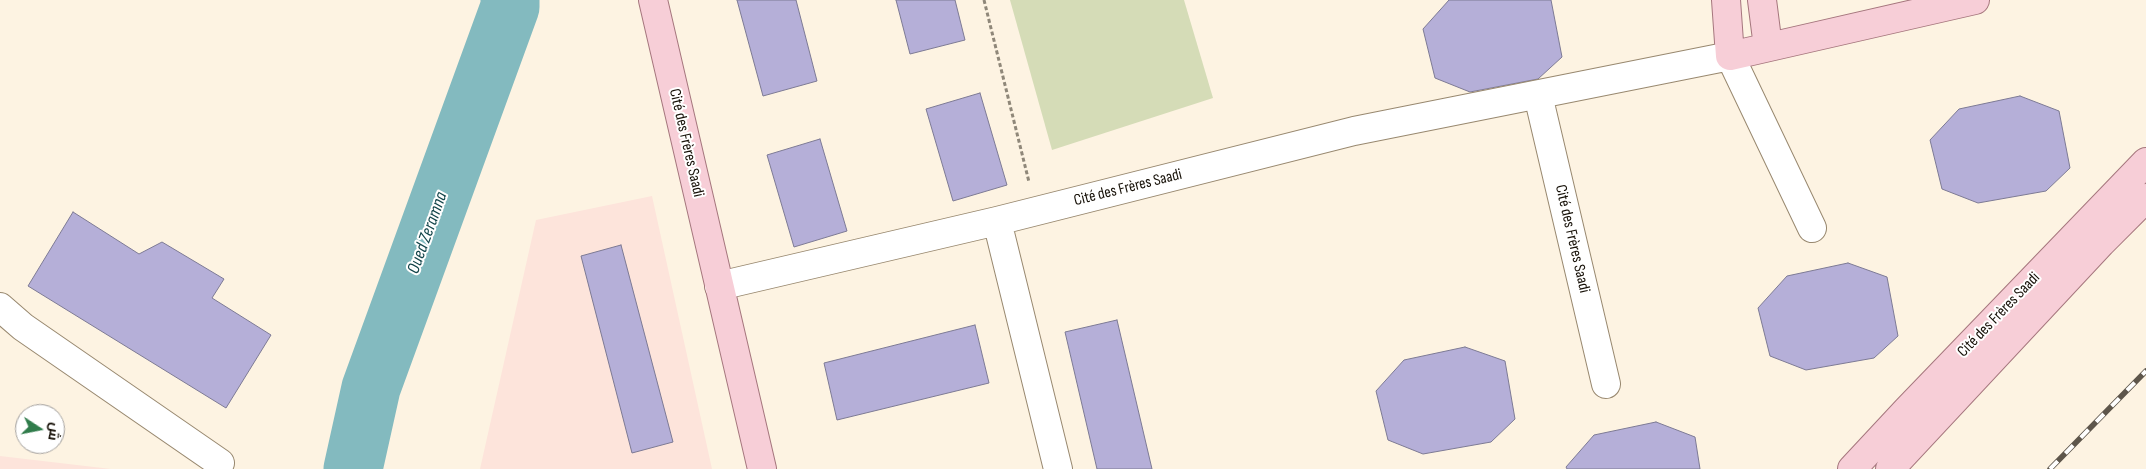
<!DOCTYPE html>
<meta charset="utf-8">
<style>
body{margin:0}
#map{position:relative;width:2146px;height:469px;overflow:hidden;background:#fdf3e2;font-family:"Sofia Sans Condensed",Cairo,sans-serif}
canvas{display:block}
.north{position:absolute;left:15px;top:404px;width:50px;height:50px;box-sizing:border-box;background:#fff;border:1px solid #a29f9c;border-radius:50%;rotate:101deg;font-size:14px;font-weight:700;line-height:20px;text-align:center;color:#161007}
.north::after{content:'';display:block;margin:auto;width:18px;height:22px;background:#307c4b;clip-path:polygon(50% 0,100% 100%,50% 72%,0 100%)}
</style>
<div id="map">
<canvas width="2146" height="469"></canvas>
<div class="north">ش</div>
</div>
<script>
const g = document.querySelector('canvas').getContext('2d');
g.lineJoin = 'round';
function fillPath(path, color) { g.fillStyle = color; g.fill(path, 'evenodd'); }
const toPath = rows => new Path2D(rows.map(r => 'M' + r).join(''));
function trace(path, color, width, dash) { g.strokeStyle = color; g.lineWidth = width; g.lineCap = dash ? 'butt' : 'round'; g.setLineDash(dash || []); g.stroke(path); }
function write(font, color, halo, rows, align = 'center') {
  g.font = font + ' "Sofia Sans Condensed",sans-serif'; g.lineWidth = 4; g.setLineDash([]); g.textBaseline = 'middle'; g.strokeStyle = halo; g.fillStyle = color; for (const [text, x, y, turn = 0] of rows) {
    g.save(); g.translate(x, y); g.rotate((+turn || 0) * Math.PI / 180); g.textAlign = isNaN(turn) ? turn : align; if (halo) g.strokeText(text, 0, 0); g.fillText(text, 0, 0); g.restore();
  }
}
fillPath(toPath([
 [652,196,712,469,480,469,536,220],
 [0,456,111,469,0,469]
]), '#fde4db');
fillPath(toPath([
 [1010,0,1184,0,1213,98,1052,150]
]), '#d5dcb7');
trace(toPath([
 [353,469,371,388,510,7,510,0]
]), '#83babf', 59);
const building = toPath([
 [737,0,796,0,817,81,763,96,737,0],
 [896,0,955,0,965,40,910,54,896,0],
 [1449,0,1551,0,1562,57,1538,79,1470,92,1435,78,1423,29,1449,0],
 [980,93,1007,185,953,201,926,109,980,93],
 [2020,96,2059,111,2070,168,2046,191,1978,203,1942,189,1930,140,1959,109,2020,96],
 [820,139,847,231,794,247,767,155,820,139],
 [73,212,139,254,162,242,224,279,212,298,271,335,226,408,28,286,73,212],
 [621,245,673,442,632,453,581,256,621,245],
 [1848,263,1887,277,1898,336,1874,358,1806,370,1770,356,1758,308,1787,276,1848,263],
 [1117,320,1152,469,1097,469,1065,332,1117,320],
 [975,325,989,383,837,420,824,363,975,325],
 [1465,347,1505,361,1515,419,1491,442,1423,454,1388,440,1376,391,1404,360,1465,347],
 [1656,422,1695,437,1700,469,1567,469,1566,467,1594,435,1656,422]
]);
fillPath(building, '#b5afd8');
trace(building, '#7d7a94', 1);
const minor = toPath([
 [1538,95,1606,384],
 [997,221,1058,469],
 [719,286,997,221,1354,131,1730,56,1812,228],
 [0,307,23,327,220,463]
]);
const major = toPath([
 [653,0,762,469],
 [1726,0,1730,56,1975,0],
 [1762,0,1768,47],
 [1852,469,1907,410,2146,162],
 [1890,469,2101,243,2146,198]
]);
trace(minor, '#98886f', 30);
trace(major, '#a5767d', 30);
trace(toPath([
 [984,0,1029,182]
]), '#8f8779', 3, [4, 2.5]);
trace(minor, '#fff', 28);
trace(major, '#f7ced7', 28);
const rail = toPath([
 [2050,469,2146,371]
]);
trace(rail, '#5e564b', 5.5);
trace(rail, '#fff', 4, [11]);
write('16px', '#161007', '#fff', [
 ["Cité des Frères Saadi",686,143,77],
 ["Cité des Frères Saadi",1128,188,-14],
 ["Cité des Frères Saadi",1572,239,77],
 ["Cité des Frères Saadi",1999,315,-46]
]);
write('italic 18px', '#13454a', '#fff', [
 ["Oued Zeramna",428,233,-70]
]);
</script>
